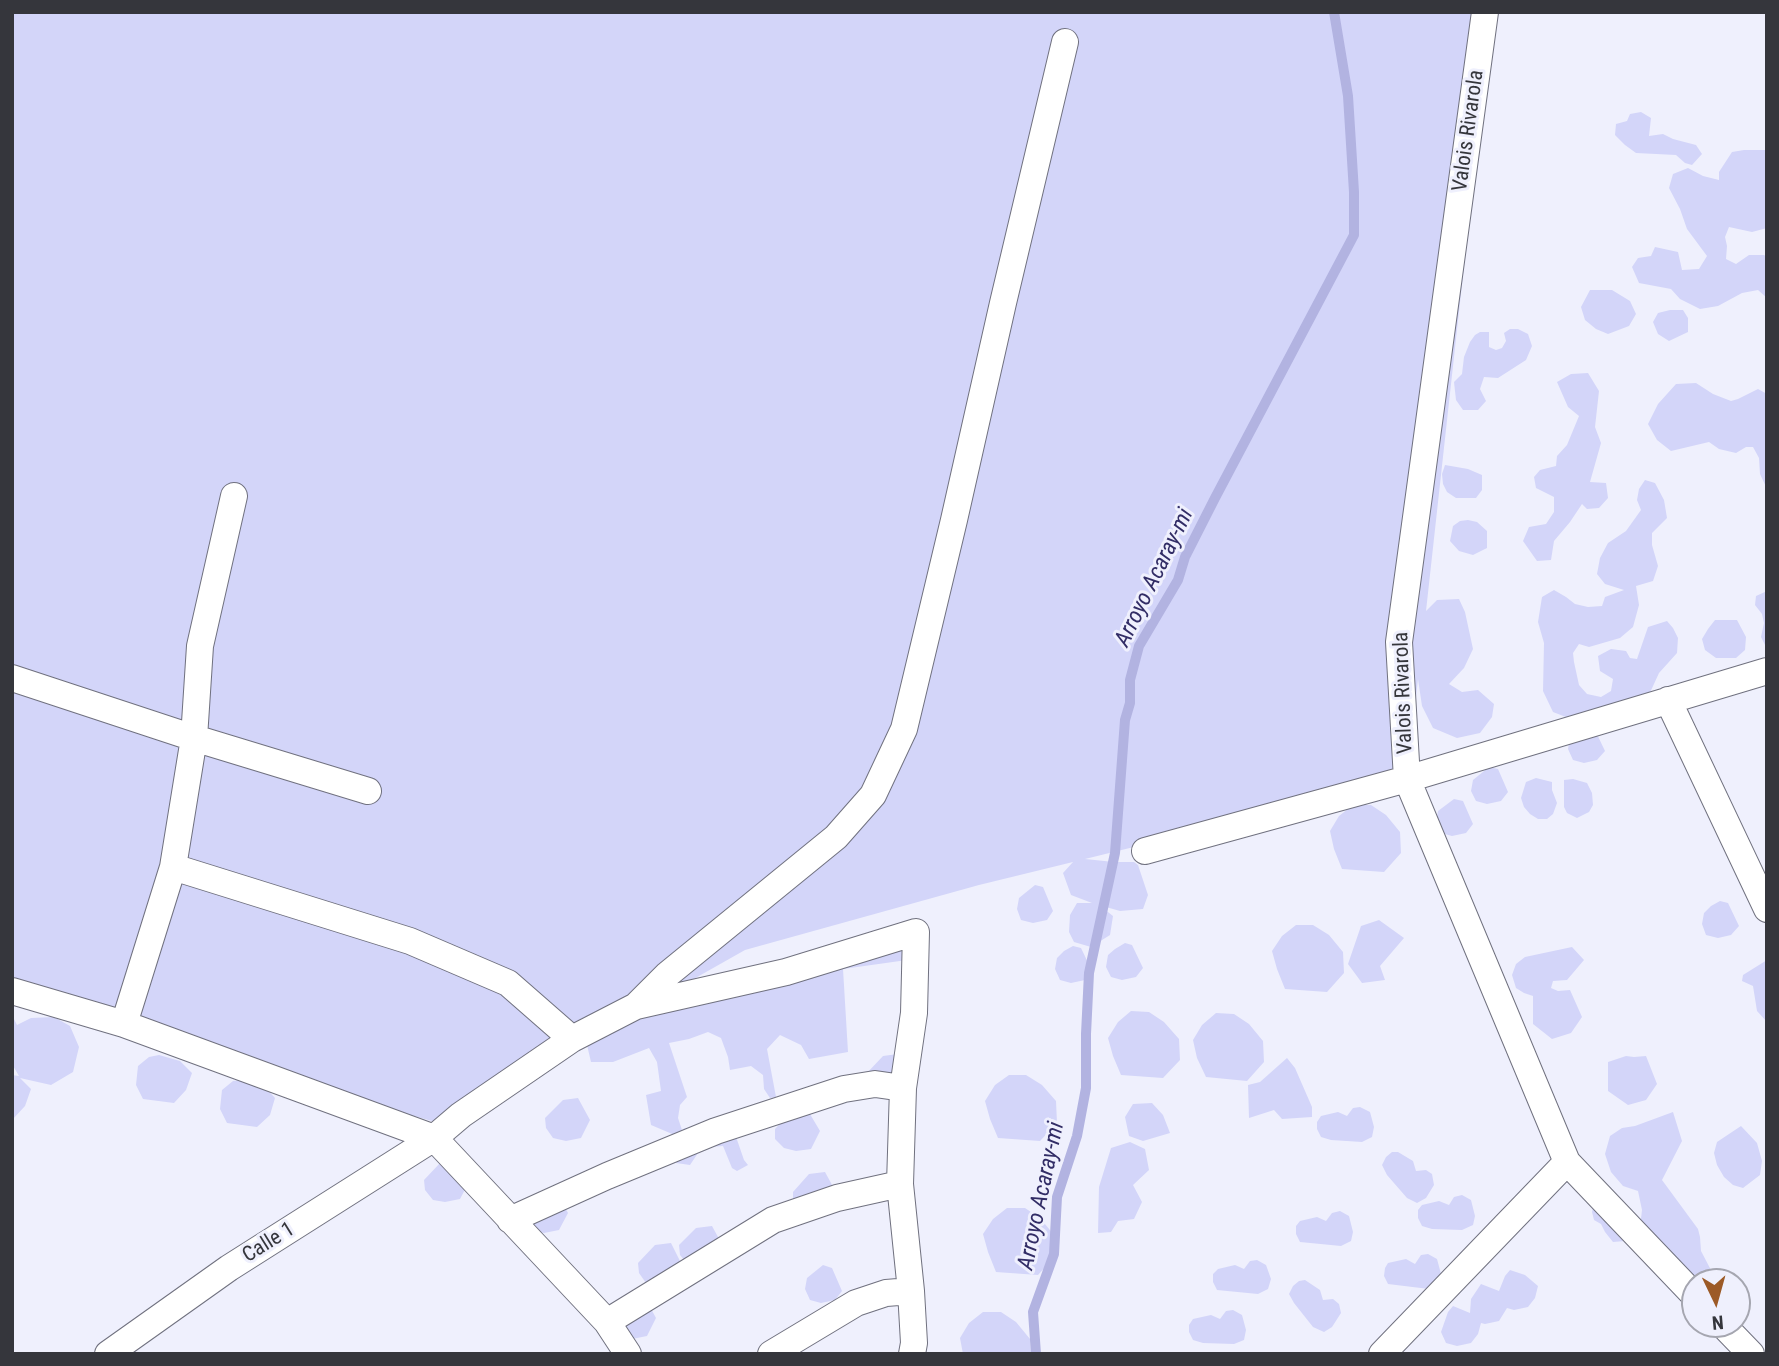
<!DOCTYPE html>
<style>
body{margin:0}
#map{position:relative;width:1779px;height:1366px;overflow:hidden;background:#eff0fd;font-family:"Roboto Condensed",sans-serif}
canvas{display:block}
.frame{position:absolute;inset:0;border:14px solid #35363c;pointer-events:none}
.north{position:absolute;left:1681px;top:1268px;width:70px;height:70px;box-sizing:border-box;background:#eff0fd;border:2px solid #a5a6b0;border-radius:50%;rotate:175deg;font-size:19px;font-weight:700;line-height:28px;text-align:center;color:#35363c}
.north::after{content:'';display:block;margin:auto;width:24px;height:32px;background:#9c5a27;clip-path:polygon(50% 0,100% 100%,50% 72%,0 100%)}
</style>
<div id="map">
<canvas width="1779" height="1366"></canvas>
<div class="frame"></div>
<div class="north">N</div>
</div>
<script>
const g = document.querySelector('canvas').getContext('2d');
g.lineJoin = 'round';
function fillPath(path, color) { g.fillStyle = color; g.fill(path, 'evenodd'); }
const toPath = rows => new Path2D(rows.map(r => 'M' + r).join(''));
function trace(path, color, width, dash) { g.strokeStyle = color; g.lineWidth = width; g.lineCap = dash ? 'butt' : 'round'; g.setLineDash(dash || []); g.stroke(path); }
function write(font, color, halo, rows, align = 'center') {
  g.font = font + ' "Roboto Condensed",sans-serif'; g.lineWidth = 6; g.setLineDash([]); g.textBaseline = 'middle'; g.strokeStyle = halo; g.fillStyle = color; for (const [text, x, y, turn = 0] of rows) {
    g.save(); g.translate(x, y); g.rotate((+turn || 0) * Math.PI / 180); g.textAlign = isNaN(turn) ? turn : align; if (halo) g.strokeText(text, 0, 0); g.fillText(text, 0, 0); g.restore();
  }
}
fillPath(toPath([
 [12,12,1492,12,1426,611,1437,600,1459,599,1465,612,1473,649,1464,668,1449,684,1462,692,1478,690,1494,704,1492,717,1480,733,1457,738,1433,728,1422,706,1418,679,1407,779,1268,817,1251,836,1209,832,1207,829,1085,859,1114,862,1134,862,1138,865,1148,895,1143,909,1120,911,1099,905,1113,916,1110,935,1091,947,1074,942,1069,932,1070,915,1077,903,1092,903,1071,895,1063,873,1073,862,979,885,745,950,439,1123,12,1003],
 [1641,112,1651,118,1649,136,1663,134,1673,139,1696,145,1702,154,1692,165,1685,163,1676,155,1636,153,1625,145,1615,135,1616,124,1627,121,1630,114],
 [1744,150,1767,150,1767,228,1752,232,1729,227,1725,237,1727,246,1726,259,1736,264,1749,255,1764,255,1767,257,1767,298,1758,290,1742,293,1718,306,1700,309,1680,299,1671,289,1639,283,1632,267,1638,258,1651,256,1655,247,1678,252,1682,270,1699,269,1707,256,1687,229,1680,209,1669,188,1673,174,1688,168,1703,176,1719,180,1719,172,1732,152],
 [1590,290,1612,290,1630,301,1636,314,1629,326,1608,334,1596,329,1585,320,1581,307],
 [1670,310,1683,310,1688,318,1688,332,1669,341,1658,334,1653,322,1658,313],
 [1510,329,1518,329,1528,334,1532,346,1526,360,1498,378,1484,377,1480,389,1486,401,1478,410,1463,410,1456,400,1454,382,1462,374,1464,357,1470,342,1475,335,1480,332,1489,332,1489,347,1496,350,1502,348,1506,341,1504,333],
 [1588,373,1599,391,1595,427,1601,443,1590,482,1606,483,1608,498,1599,508,1587,509,1582,504,1570,522,1554,541,1551,560,1537,561,1523,541,1529,527,1546,524,1554,512,1554,497,1536,488,1534,477,1540,470,1556,466,1557,456,1567,445,1579,416,1568,407,1557,382,1571,374],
 [1696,383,1713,394,1731,401,1738,399,1758,389,1767,394,1767,489,1760,474,1759,458,1753,447,1746,447,1736,453,1719,449,1709,442,1671,451,1657,440,1648,424,1658,404,1676,384],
 [1445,465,1468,469,1482,475,1482,490,1476,498,1456,498,1447,492,1443,484,1442,474],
 [1645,480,1655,483,1664,500,1667,518,1652,533,1652,545,1658,566,1653,581,1636,586,1639,605,1633,627,1620,638,1589,647,1579,644,1573,653,1574,662,1579,685,1587,694,1601,697,1611,691,1613,679,1600,671,1598,656,1611,649,1626,651,1630,658,1637,659,1648,627,1667,621,1673,628,1678,638,1677,653,1659,673,1648,697,1571,719,1553,712,1543,691,1544,643,1538,622,1542,597,1554,590,1566,597,1575,604,1588,607,1602,606,1605,597,1624,590,1605,584,1597,574,1600,558,1608,543,1626,531,1641,510,1637,500,1639,489],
 [1468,520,1477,522,1487,531,1487,548,1473,555,1459,551,1450,541,1453,526,1460,521],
 [1767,591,1767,645,1765,645,1761,637,1764,623,1762,614,1755,605,1756,596],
 [1715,620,1737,620,1746,637,1745,650,1736,658,1716,658,1705,650,1702,639,1708,629],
 [1594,728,1605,751,1597,760,1584,763,1573,760,1568,749,1570,738],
 [1489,767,1498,769,1508,792,1501,801,1487,804,1476,801,1471,791,1473,780],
 [1536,778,1552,782,1552,790,1557,803,1553,814,1547,819,1538,819,1530,814,1524,807,1521,798,1526,782],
 [1573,779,1587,783,1592,793,1593,805,1589,812,1577,818,1567,813,1564,807,1564,780],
 [1454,799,1463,801,1473,824,1466,833,1452,836,1441,833,1436,823,1438,811],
 [1353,805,1371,805,1386,815,1400,832,1401,853,1384,872,1342,869,1334,849,1330,831,1339,816],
 [1035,885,1043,887,1053,911,1047,920,1033,923,1021,920,1017,909,1019,898],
 [1720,901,1728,903,1739,926,1731,935,1718,938,1706,935,1702,924,1704,913,1711,906],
 [1379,920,1404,938,1380,966,1385,980,1362,983,1348,964,1361,926],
 [1296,925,1313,925,1329,935,1343,952,1344,973,1327,992,1285,989,1277,969,1272,951,1282,936],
 [1125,943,1132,945,1143,968,1136,977,1122,980,1111,977,1106,967,1108,955,1115,949],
 [1073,946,1081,948,1092,971,1085,980,1071,983,1060,980,1055,969,1057,958,1064,951],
 [1572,947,1584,960,1567,980,1553,981,1551,988,1558,991,1570,990,1582,1017,1571,1033,1552,1039,1533,1024,1533,996,1524,993,1516,988,1512,975,1516,964,1525,957],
 [905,949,907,960,843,969,848,1052,809,1059,801,1045,780,1035,767,1049,776,1097,770,1098,764,1089,763,1075,751,1066,730,1070,728,1057,721,1038,708,1032,689,1039,669,1043,687,1097,680,1105,678,1118,682,1130,685,1128,704,1128,734,1131,744,1160,748,1165,737,1171,732,1168,723,1146,709,1147,698,1153,690,1165,676,1163,675,1155,677,1136,651,1125,646,1095,661,1091,657,1062,649,1048,613,1062,591,1062,587,1045,651,1009],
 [1767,960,1767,1022,1757,1011,1753,986,1742,981,1743,975],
 [1131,1011,1149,1012,1164,1022,1179,1039,1180,1060,1163,1078,1121,1075,1113,1056,1108,1038,1118,1022],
 [1216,1013,1234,1014,1249,1024,1263,1041,1264,1062,1247,1081,1206,1077,1197,1058,1193,1040,1202,1025],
 [12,1015,17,1025,31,1018,54,1017,70,1026,79,1047,73,1072,51,1085,20,1078,31,1089,25,1106,13,1119,12,1075,19,1076,12,1064],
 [898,1054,910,1076,866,1074,883,1056],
 [159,1055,180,1061,192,1073,186,1090,174,1103,143,1099,136,1085,138,1066,149,1057],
 [1626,1056,1634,1057,1646,1056,1657,1084,1646,1100,1628,1105,1608,1091,1608,1062],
 [1287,1058,1295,1068,1312,1107,1312,1117,1282,1119,1274,1110,1249,1118,1248,1085,1260,1082],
 [1009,1075,1026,1075,1042,1085,1056,1101,1057,1123,1040,1141,998,1138,990,1119,985,1101,995,1085],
 [243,1080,264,1086,275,1098,270,1115,257,1127,227,1123,220,1109,222,1090,233,1081],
 [578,1098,590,1120,581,1138,566,1141,553,1138,546,1128,545,1118,563,1100],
 [1152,1103,1163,1115,1170,1133,1143,1141,1129,1136,1125,1117,1133,1104],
 [1360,1107,1370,1112,1374,1127,1372,1137,1362,1142,1331,1140,1321,1137,1317,1129,1317,1122,1321,1116,1338,1112,1347,1116,1353,1108],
 [807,1109,820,1131,811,1149,796,1151,784,1148,775,1139,775,1129,792,1111],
 [1673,1112,1682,1141,1662,1180,1698,1229,1700,1237,1701,1251,1712,1272,1714,1282,1695,1282,1639,1236,1642,1210,1638,1191,1623,1186,1611,1172,1605,1154,1610,1136,1622,1128,1635,1126],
 [1741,1126,1757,1143,1762,1161,1760,1175,1743,1188,1733,1185,1724,1177,1717,1165,1714,1153,1717,1142],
 [1130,1142,1145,1149,1149,1170,1133,1185,1142,1202,1134,1219,1118,1221,1111,1232,1098,1233,1099,1187,1111,1148],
 [1392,1152,1398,1152,1413,1161,1416,1171,1426,1170,1432,1174,1434,1185,1426,1198,1417,1203,1407,1198,1387,1175,1382,1165,1386,1157],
 [441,1162,469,1182,460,1199,445,1202,433,1200,425,1190,424,1180],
 [825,1172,837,1194,793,1201,793,1192,809,1174],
 [556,1191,568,1213,559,1230,544,1233,531,1230,540,1192],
 [1462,1195,1471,1200,1475,1216,1473,1225,1462,1230,1432,1229,1422,1226,1418,1218,1418,1210,1422,1205,1439,1201,1449,1205,1454,1197],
 [1594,1204,1625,1241,1613,1242,1605,1232,1601,1224,1594,1220,1592,1212],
 [1007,1208,1025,1208,1040,1218,1054,1235,1055,1256,1038,1275,996,1272,988,1252,983,1234,993,1219],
 [1340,1211,1349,1216,1353,1232,1351,1241,1341,1246,1300,1242,1296,1234,1296,1226,1300,1221,1317,1217,1326,1221,1332,1213],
 [712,1226,724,1248,688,1265,680,1255,679,1245,696,1228],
 [671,1243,682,1265,646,1283,639,1273,638,1263,655,1245],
 [1428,1254,1437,1259,1441,1274,1429,1289,1388,1284,1384,1276,1385,1268,1388,1263,1406,1259,1415,1264,1421,1255],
 [1257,1260,1266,1265,1271,1279,1268,1289,1258,1294,1217,1290,1213,1282,1213,1274,1218,1269,1235,1265,1244,1269,1250,1261],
 [823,1265,832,1268,842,1291,835,1300,821,1303,810,1300,805,1289,807,1278],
 [1510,1270,1525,1275,1538,1286,1535,1298,1528,1307,1514,1310,1507,1308,1499,1321,1485,1324,1481,1323,1478,1334,1471,1343,1457,1346,1446,1343,1441,1332,1448,1312,1453,1306,1470,1313,1471,1299,1481,1284,1499,1291,1505,1276],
 [1305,1280,1320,1290,1323,1300,1333,1299,1339,1304,1341,1313,1332,1327,1324,1332,1313,1327,1294,1303,1289,1294,1293,1286,1299,1281],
 [644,1296,656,1318,647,1336,632,1339,619,1335],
 [1233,1310,1242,1315,1246,1330,1244,1340,1234,1344,1203,1343,1193,1340,1189,1332,1189,1325,1193,1319,1211,1315,1220,1319,1226,1311],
 [983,1312,1001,1312,1016,1322,1030,1339,1031,1354,963,1354,960,1338,969,1323]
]), '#d3d5f9');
trace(toPath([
 [1036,1354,1033,1312,1054,1254,1057,1197,1077,1136,1086,1088,1086,1034,1089,973,1115,853,1125,720,1130,703,1130,680,1139,646,1178,580,1185,557,1215,498,1354,235,1354,192,1348,96,1334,12]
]), '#b2b3e1', 10);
const minor = toPath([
 [1485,12,1399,642,1407,779,1567,1162,1695,1296],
 [12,678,194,738,368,791],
 [1668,700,1767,909],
 [1145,851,1407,779,1767,671],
 [173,867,410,941,508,983,572,1039],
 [12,991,124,1024,434,1138,607,1322,628,1354],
 [636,1006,786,972,916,932,914,1013,903,1088,900,1184,911,1291,914,1343,912,1354],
 [124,1024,173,867,194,738,200,646,234,496],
 [510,1220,607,1176,716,1131,844,1089,875,1084,903,1088],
 [607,1322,773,1220,837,1198,900,1184],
 [1722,1324,1751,1354],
 [108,1354,229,1268,434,1138,461,1115,572,1039,636,1006,668,974,836,837,873,795,904,729,954,520,1003,303,1065,42],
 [771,1354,856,1303,886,1293,911,1291],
 [1382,1354,1567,1162]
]);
trace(minor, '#70717f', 28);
trace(minor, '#fff', 26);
write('21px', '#35363c', '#eff0fd', [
 ["Valois Rivarola",1469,131,-82],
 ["Valois Rivarola",1404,693,-92],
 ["Calle 1",269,1243,-32]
]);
write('italic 23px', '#322d66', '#eff0fd', [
 ["Arroyo Acaray-mi",1155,578,-64],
 ["Arroyo Acaray-mi",1042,1196,-78]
]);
</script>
